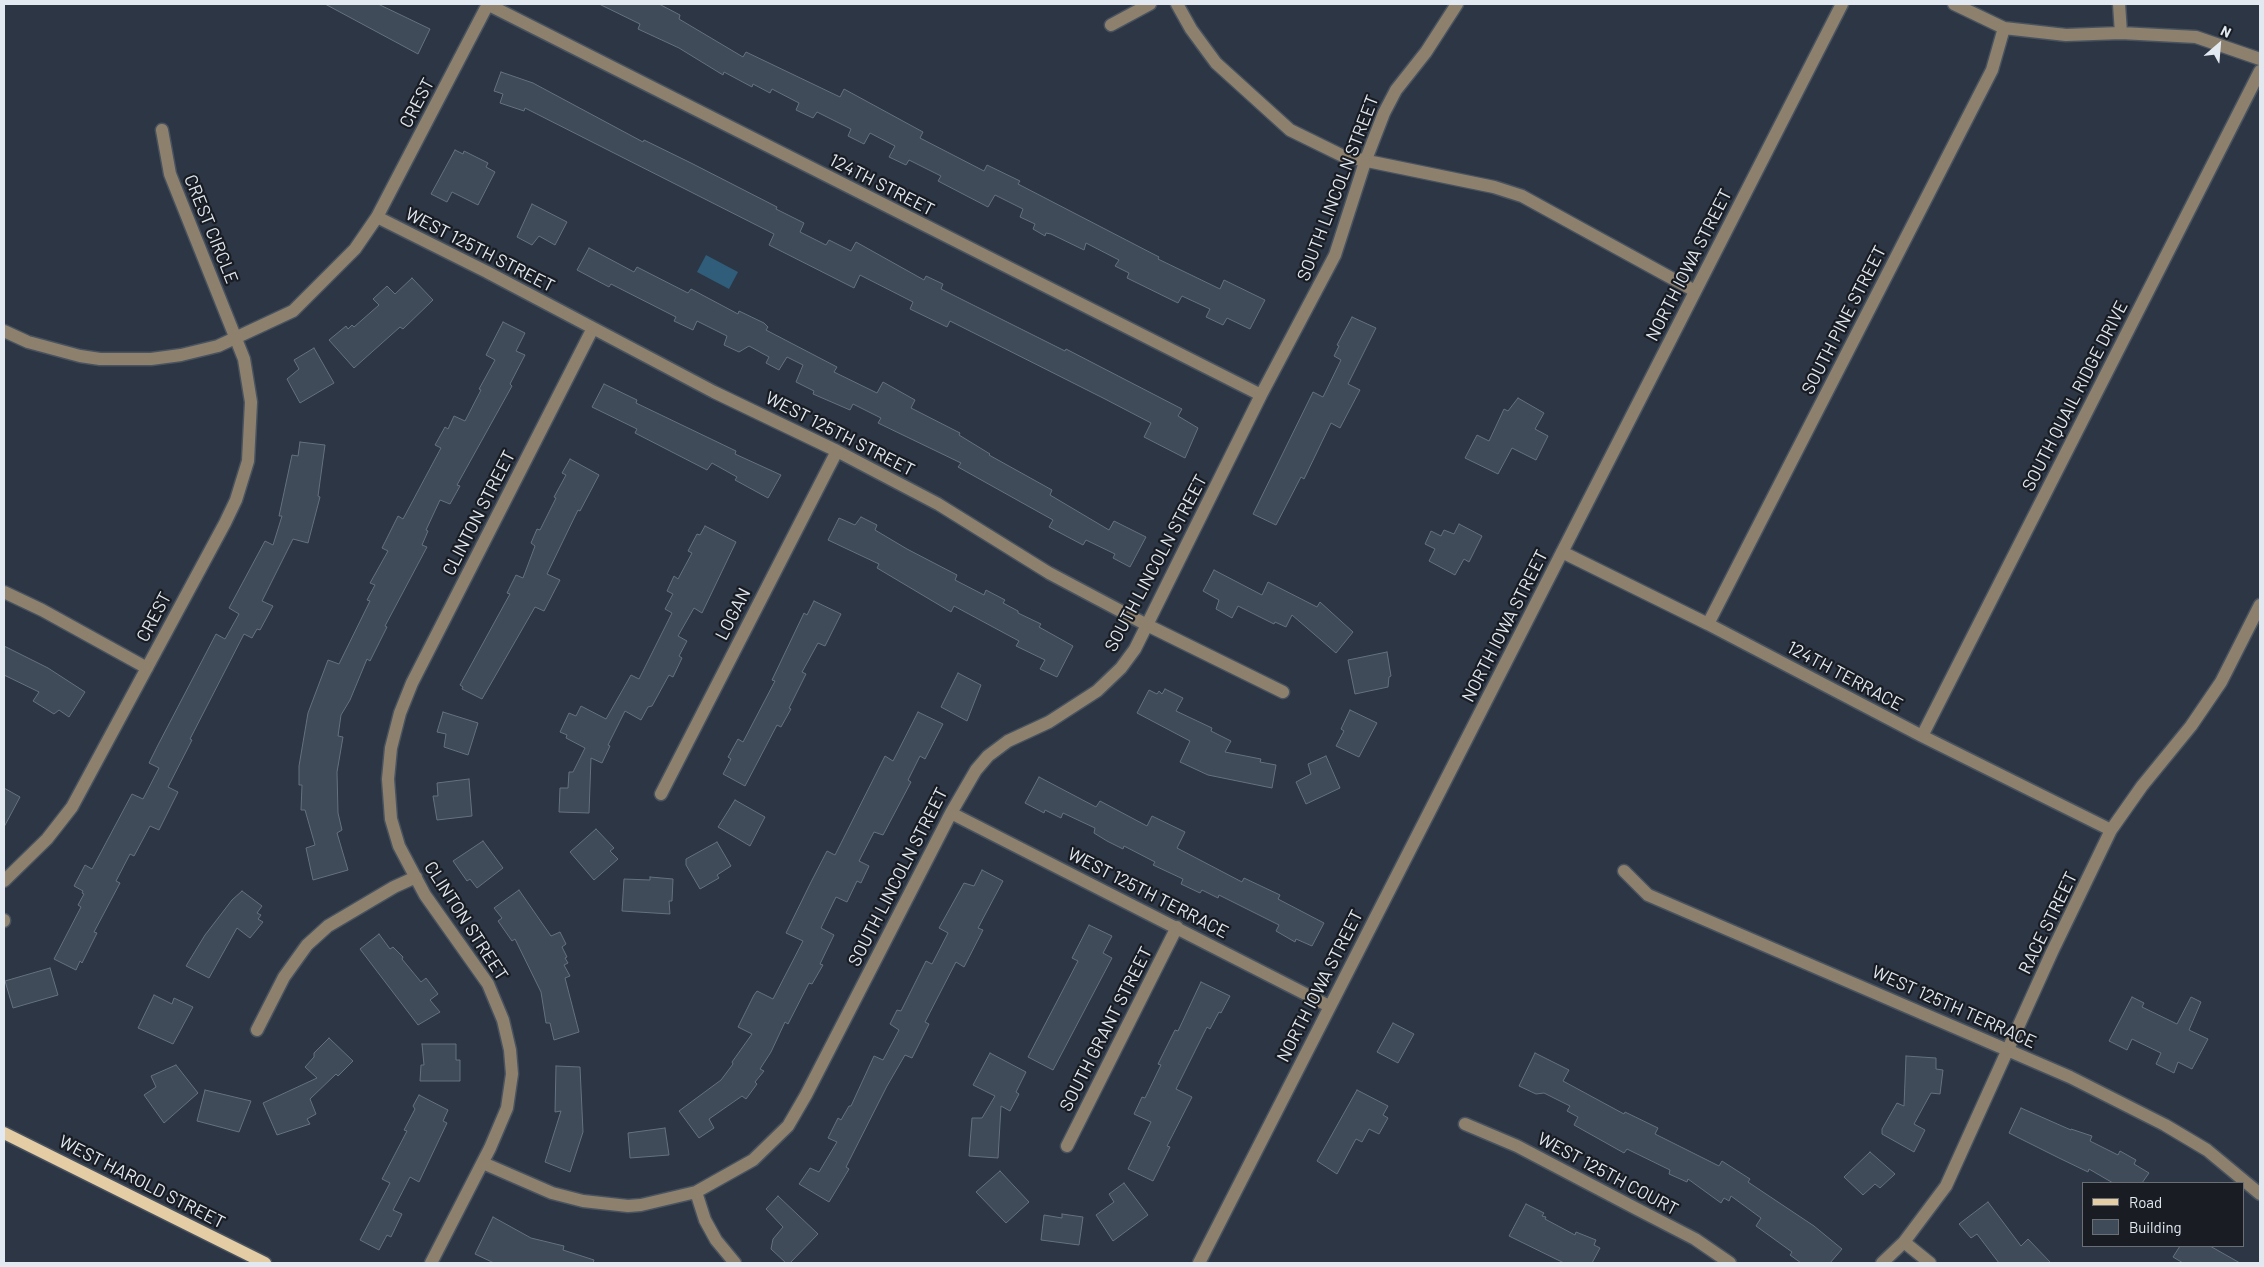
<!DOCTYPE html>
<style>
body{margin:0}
#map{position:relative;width:2264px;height:1267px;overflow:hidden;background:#2c3644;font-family:Barlow,sans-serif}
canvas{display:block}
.frame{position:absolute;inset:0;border:5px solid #e2e9f1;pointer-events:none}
.legend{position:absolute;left:2082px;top:1182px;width:162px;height:65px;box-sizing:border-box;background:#191d23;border:1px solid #696f75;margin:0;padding:6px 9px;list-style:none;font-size:15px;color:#e2e9f1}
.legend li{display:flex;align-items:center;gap:10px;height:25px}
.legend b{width:25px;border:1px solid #696f75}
.north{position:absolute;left:2194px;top:20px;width:50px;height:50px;-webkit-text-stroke:4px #191d23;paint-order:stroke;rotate:27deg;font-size:14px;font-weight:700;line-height:20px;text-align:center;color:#e2e9f1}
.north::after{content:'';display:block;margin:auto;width:18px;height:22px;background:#e2e9f1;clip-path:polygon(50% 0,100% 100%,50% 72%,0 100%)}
</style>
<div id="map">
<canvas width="2264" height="1267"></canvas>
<div class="frame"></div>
<ul class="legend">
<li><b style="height:6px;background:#e4cca5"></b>Road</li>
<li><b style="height:14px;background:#404b59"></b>Building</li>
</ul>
<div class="north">N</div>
</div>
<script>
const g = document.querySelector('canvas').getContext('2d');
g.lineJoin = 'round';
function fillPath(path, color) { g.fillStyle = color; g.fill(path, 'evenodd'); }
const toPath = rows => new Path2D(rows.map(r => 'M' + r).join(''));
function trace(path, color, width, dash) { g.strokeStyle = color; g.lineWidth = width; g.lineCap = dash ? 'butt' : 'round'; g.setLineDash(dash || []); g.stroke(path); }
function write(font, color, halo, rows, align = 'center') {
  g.font = font + ' Barlow,sans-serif'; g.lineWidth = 4.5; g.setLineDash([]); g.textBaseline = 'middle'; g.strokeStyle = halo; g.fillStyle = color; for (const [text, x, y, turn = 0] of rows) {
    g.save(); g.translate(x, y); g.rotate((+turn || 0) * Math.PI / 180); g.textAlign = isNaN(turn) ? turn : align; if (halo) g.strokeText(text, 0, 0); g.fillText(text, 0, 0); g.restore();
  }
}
fillPath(toPath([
 [706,255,738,272,729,289,697,272]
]), '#2f5d7a');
const building = toPath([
 [325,4,378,4,430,29,418,54,325,4],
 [599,4,659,4,680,15,679,19,743,57,746,52,840,97,844,89,923,132,920,138,984,171,987,165,1020,181,1018,184,1159,257,1158,259,1220,289,1224,280,1265,300,1250,329,1227,318,1223,325,1206,317,1210,309,1182,296,1178,303,1127,278,1129,273,1115,266,1119,260,1086,243,1084,250,1051,234,1046,233,1045,236,1033,229,1035,224,1020,217,1023,209,995,195,988,207,938,181,941,176,909,160,906,165,889,157,895,146,870,133,864,144,848,136,851,129,817,112,813,118,796,110,799,103,772,89,770,93,753,84,752,87,724,72,723,75,679,48,638,29,640,24,599,4],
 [501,72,533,83,643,142,644,140,691,163,777,207,776,209,804,223,800,232,826,245,829,240,851,251,856,242,924,280,926,276,943,284,941,289,1065,351,1066,349,1182,409,1178,416,1198,428,1185,458,1144,437,1151,423,1105,399,950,321,947,327,910,309,913,302,860,275,854,288,769,245,774,234,525,108,524,111,500,103,503,94,494,91,501,72],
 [455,150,463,154,464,151,488,163,486,167,495,172,478,205,452,192,447,202,431,194,455,150],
 [532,204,567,222,555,245,539,236,532,245,517,237,532,204],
 [589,248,634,272,637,267,688,293,691,289,738,314,739,311,764,323,768,327,766,330,837,367,834,372,877,393,883,382,915,400,911,408,960,433,959,435,990,454,989,455,1052,490,1050,495,1109,530,1114,521,1146,537,1130,567,1113,558,1115,554,1086,540,1083,545,1049,527,1053,520,958,467,961,463,878,423,881,418,853,404,850,410,813,394,814,391,796,382,803,365,787,357,779,370,766,363,769,357,749,346,739,352,724,345,727,336,697,321,693,330,674,321,676,317,611,284,609,287,577,270,589,248],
 [412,278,433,300,403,329,400,327,354,368,329,340,346,326,348,329,352,325,354,327,379,305,373,299,387,286,395,294,412,278],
 [1352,317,1376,328,1348,384,1360,390,1340,428,1331,423,1304,479,1301,477,1276,525,1253,514,1313,392,1323,397,1341,360,1334,356,1339,346,1337,345,1352,317],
 [503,322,525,333,516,351,525,355,510,384,512,386,457,485,460,486,450,504,440,500,426,530,428,531,422,545,427,547,385,626,387,627,370,661,367,659,350,700,341,715,338,736,343,737,337,772,338,813,342,830,337,833,348,870,313,880,306,848,315,845,305,810,301,810,302,785,299,785,299,766,308,713,328,660,339,664,370,601,367,600,375,585,370,583,388,551,382,548,398,516,403,519,434,461,441,448,435,445,445,427,448,429,454,416,465,421,481,390,479,389,495,360,486,355,503,322],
 [314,348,334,383,300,403,287,379,299,369,294,360,314,348],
 [604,384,637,400,636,403,736,451,735,454,781,475,768,498,735,480,737,477,712,463,707,470,635,433,637,429,592,407,604,384],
 [1518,398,1544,413,1535,429,1548,436,1536,460,1512,448,1498,474,1465,458,1477,435,1489,441,1504,409,1508,411,1518,398],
 [300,442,325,445,318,496,320,497,308,543,293,539,262,601,273,606,260,630,257,629,252,638,244,634,190,739,192,740,168,787,178,792,159,830,150,826,134,856,130,854,116,881,120,883,94,932,97,933,82,963,80,961,76,970,54,959,81,907,78,905,84,894,82,893,83,891,74,886,85,865,92,869,132,794,143,799,159,768,149,763,158,745,216,634,225,639,239,614,229,608,265,541,273,545,282,516,279,516,292,455,298,456,300,442],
 [570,459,599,475,580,511,578,510,547,574,560,580,544,611,535,607,482,699,462,689,463,687,460,685,510,594,507,593,516,575,523,578,535,546,531,543,537,529,540,530,556,498,554,497,566,475,562,473,570,459],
 [861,517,877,525,875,530,907,549,957,575,955,580,984,595,986,590,1005,600,1003,603,1018,611,1018,613,1041,624,1039,627,1073,646,1057,677,1040,669,1045,660,1016,646,1019,641,954,606,951,612,877,568,879,564,828,540,839,518,855,525,861,517],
 [1459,524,1482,536,1469,562,1464,559,1455,575,1429,561,1435,549,1425,544,1431,531,1441,536,1444,530,1454,534,1459,524],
 [705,526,736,542,702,613,694,608,678,636,687,641,679,656,682,658,673,677,669,675,652,706,648,707,641,720,625,711,608,745,610,746,602,763,591,758,589,813,559,812,560,788,568,788,569,772,573,772,585,748,566,738,567,735,560,732,569,713,576,716,581,706,606,719,631,675,639,679,672,613,665,609,673,594,667,591,674,576,678,579,692,553,688,551,697,534,700,535,705,526],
 [1214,570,1262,595,1268,582,1317,607,1320,602,1353,632,1336,653,1292,615,1286,627,1275,622,1274,624,1238,606,1232,618,1216,609,1219,600,1203,591,1214,570],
 [814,601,841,614,825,646,818,643,802,672,806,674,789,708,791,709,781,727,777,725,745,786,723,774,731,759,728,757,738,739,743,742,775,681,772,680,804,613,807,615,814,601],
 [4,646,48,668,85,692,69,717,59,710,54,714,33,701,39,692,4,675,4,646],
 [1387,652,1391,676,1389,677,1388,687,1355,694,1348,660,1387,652],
 [958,673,981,685,967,721,941,707,958,673],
 [1165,689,1183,698,1176,711,1212,728,1211,731,1231,741,1225,752,1261,759,1260,762,1276,765,1272,788,1208,775,1180,762,1190,741,1137,713,1149,690,1157,694,1159,691,1162,694,1165,689],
 [1350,710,1377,723,1359,757,1336,746,1344,731,1341,729,1350,710],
 [443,712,478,723,468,755,444,747,446,734,437,732,443,712],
 [918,712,943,724,925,759,920,756,908,780,911,782,883,835,874,832,859,861,869,866,861,883,857,881,847,902,836,897,821,928,834,935,820,964,823,965,812,984,809,983,788,1024,785,1022,771,1052,760,1069,764,1071,755,1082,757,1084,746,1099,742,1096,709,1119,714,1128,699,1138,679,1111,721,1080,733,1064,732,1062,752,1034,738,1027,754,995,757,991,773,999,803,941,786,933,811,882,827,851,835,855,885,756,893,761,918,712],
 [1326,756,1340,788,1306,804,1296,782,1311,774,1308,764,1326,756],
 [1039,777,1096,807,1100,801,1147,826,1152,816,1185,832,1177,848,1242,882,1244,878,1280,895,1278,899,1324,923,1312,946,1296,939,1295,942,1276,931,1279,925,1219,895,1218,898,1202,890,1200,893,1181,884,1183,879,1153,865,1155,862,1124,846,1123,849,1107,841,1094,833,1095,828,1063,813,1061,818,1045,810,1044,813,1025,803,1039,777],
 [469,779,472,816,437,820,433,796,438,796,437,783,469,779],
 [4,788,20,797,4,827,4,788],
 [735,800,765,817,750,846,718,827,735,800],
 [596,829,614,848,610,851,618,859,594,880,570,852,596,829],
 [483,841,503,868,477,888,470,879,467,881,453,861,483,841],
 [717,842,731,866,717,875,719,878,700,889,686,865,686,859,717,842],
 [982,870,1003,881,978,928,983,930,964,967,956,962,925,1022,929,1024,912,1058,905,1055,887,1086,846,1167,849,1169,829,1202,799,1184,810,1168,819,1172,837,1142,828,1138,838,1118,841,1120,849,1106,851,1106,874,1056,883,1060,899,1030,890,1024,897,1010,901,1011,926,961,932,964,948,933,939,928,964,883,974,886,982,870],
 [650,877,673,879,672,901,669,901,670,914,622,911,624,879,650,880,650,877],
 [519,890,551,936,560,932,566,944,562,947,567,957,565,958,568,963,564,965,570,976,565,978,579,1032,554,1040,550,1023,546,1023,541,992,515,939,512,941,498,921,502,918,494,908,519,890],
 [242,891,262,906,257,913,261,915,258,919,263,922,250,938,237,928,209,978,186,966,205,935,232,900,242,891],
 [1089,925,1112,936,1103,953,1112,958,1053,1070,1028,1057,1078,961,1072,958,1089,925],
 [379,934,390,949,393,947,403,957,402,959,421,982,426,978,438,994,430,1000,440,1012,418,1025,360,949,379,934],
 [50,968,58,995,13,1008,5,981,50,968],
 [1201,982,1230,996,1221,1013,1219,1012,1210,1029,1207,1027,1176,1089,1192,1097,1167,1146,1170,1147,1153,1181,1128,1169,1151,1122,1134,1114,1142,1097,1145,1098,1161,1065,1158,1064,1175,1030,1178,1031,1201,982],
 [154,995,172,1004,174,998,193,1007,173,1044,138,1028,154,995],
 [2132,997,2144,1003,2142,1007,2177,1024,2191,997,2201,1002,2189,1030,2208,1039,2192,1069,2178,1062,2174,1073,2156,1064,2161,1053,2132,1039,2127,1050,2109,1041,2132,997],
 [1393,1023,1414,1034,1398,1063,1377,1052,1393,1023],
 [329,1038,353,1061,338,1076,336,1074,310,1099,316,1114,307,1119,310,1124,277,1135,263,1103,317,1078,305,1067,314,1057,314,1053,329,1038],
 [422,1044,456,1044,456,1060,460,1060,460,1081,420,1081,421,1065,424,1065,422,1044],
 [990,1053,1026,1072,1016,1092,1019,1094,1010,1111,1001,1106,998,1158,969,1156,972,1118,982,1118,995,1096,973,1085,990,1053],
 [1535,1053,1569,1070,1563,1081,1624,1114,1625,1112,1658,1128,1655,1134,1719,1166,1722,1161,1750,1179,1748,1182,1814,1226,1842,1249,1830,1263,1801,1263,1790,1255,1792,1252,1756,1226,1761,1218,1731,1196,1729,1201,1724,1198,1721,1203,1688,1179,1687,1182,1669,1174,1670,1170,1627,1149,1624,1153,1574,1125,1578,1117,1567,1111,1570,1106,1544,1093,1536,1094,1519,1086,1535,1053],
 [1906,1056,1936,1058,1936,1069,1943,1070,1940,1094,1931,1093,1914,1124,1925,1130,1914,1152,1882,1134,1882,1129,1897,1103,1904,1106,1906,1056],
 [176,1065,198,1093,164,1123,144,1095,156,1087,151,1076,176,1065],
 [556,1066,580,1067,583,1132,570,1172,545,1162,561,1111,555,1112,556,1066],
 [205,1090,251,1101,239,1132,197,1121,205,1090],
 [1357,1090,1388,1106,1383,1115,1388,1118,1379,1134,1369,1129,1362,1142,1356,1139,1337,1174,1317,1161,1357,1090],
 [419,1095,448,1110,443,1121,447,1123,419,1182,410,1177,393,1210,402,1214,391,1237,387,1235,379,1250,360,1240,390,1183,382,1179,407,1131,404,1130,415,1109,413,1106,419,1095],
 [2021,1108,2071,1130,2071,1129,2092,1136,2090,1141,2118,1155,2120,1151,2136,1160,2134,1164,2149,1173,2142,1183,2113,1183,2089,1169,2088,1172,2059,1158,2009,1133,2021,1108],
 [665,1128,669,1155,630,1158,628,1133,665,1128],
 [1870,1152,1895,1174,1880,1188,1875,1184,1863,1195,1844,1177,1870,1152],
 [1000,1171,1029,1202,1006,1223,976,1192,1000,1171],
 [1124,1183,1148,1215,1113,1241,1096,1215,1114,1202,1109,1194,1124,1183],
 [778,1196,818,1234,790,1263,786,1263,771,1249,773,1239,783,1227,766,1209,778,1196],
 [1988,1202,2021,1246,2028,1239,2051,1263,1999,1263,1977,1234,1971,1238,1959,1224,1988,1202],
 [1526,1204,1544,1213,1542,1216,1546,1217,1545,1219,1575,1235,1576,1232,1596,1240,1594,1245,1600,1248,1592,1263,1564,1263,1509,1236,1526,1204],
 [1062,1214,1083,1217,1079,1245,1041,1240,1044,1215,1062,1218,1062,1214],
 [493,1217,531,1238,564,1246,563,1250,594,1260,593,1263,494,1263,475,1254,493,1217],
 [2180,1246,2210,1246,2240,1263,2183,1263,2173,1257,2180,1246]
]);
fillPath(building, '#404b59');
trace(building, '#657180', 1);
const minor = toPath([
 [487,4,1261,395],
 [1177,4,1191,29,1216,63,1290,130,1343,156,1494,187,1522,196,1695,291],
 [1954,4,2004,28,2066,35,2121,33,2196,37,2260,59],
 [2119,4,2121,33],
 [1111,25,1150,4],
 [377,217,487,272,714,392,837,451,938,504,1049,573,1147,625,1283,692],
 [4,331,28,342,80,356,100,359,151,359,181,355,218,346,293,311,355,249,377,217,488,4],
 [1562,552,1708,624,1922,736,2111,830],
 [4,592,42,610,147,668],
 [1708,624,1992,70,2004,28],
 [1922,736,2260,71],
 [661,794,837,451],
 [951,813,1329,1006],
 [1624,871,1648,895,2070,1077,2165,1125,2207,1150,2260,1194],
 [4,881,47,839,72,807,225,523,236,500,248,461,251,402,244,359,170,174,162,130],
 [4,920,4,921],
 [257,1030,284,977,307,945,328,926,394,887,416,877],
 [1465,1124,1517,1146,1635,1208,1695,1239,1730,1263],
 [1067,1146,1177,927],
 [483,1163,552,1193,583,1201,628,1206,641,1205,696,1192,753,1160,788,1126,806,1095,951,813,976,770,988,756,1008,741,1049,722,1097,691,1121,668,1135,649,1261,395,1335,255,1365,162,1384,113,1396,90,1426,52,1457,4],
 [696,1192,705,1220,716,1240,735,1263],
 [1904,1242,1930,1263],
 [431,1263,490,1148,507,1108,512,1074,510,1050,503,1020,488,984,425,895,399,846,391,819,388,779,391,748,400,713,412,683,593,328],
 [1199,1263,1842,4],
 [1882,1263,1904,1242,1946,1186,2052,952,2111,830,2142,786,2191,726,2221,682,2260,605]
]);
const major = toPath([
 [4,1133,265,1263]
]);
trace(minor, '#495360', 15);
trace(major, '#495360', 15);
trace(minor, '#8d816e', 12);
trace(major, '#e4cca5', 12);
write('18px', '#e2e9f1', '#191d23', [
 ["CREST",417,103,-62],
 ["124TH STREET",882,185,27],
 ["SOUTH LINCOLN STREET",1338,188,-69],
 ["CREST CIRCLE",211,229,68],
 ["WEST 125TH STREET",480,250,27],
 ["NORTH IOWA STREET",1689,265,-63],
 ["SOUTH PINE STREET",1844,320,-63],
 ["SOUTH QUAIL RIDGE DRIVE",2075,396,-63],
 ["WEST 125TH STREET",840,434,27],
 ["CLINTON STREET",479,513,-63],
 ["SOUTH LINCOLN STREET",1156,563,-62],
 ["LOGAN",733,614,-63],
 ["CREST",154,617,-62],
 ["NORTH IOWA STREET",1505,626,-63],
 ["124TH TERRACE",1845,676,28],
 ["SOUTH LINCOLN STREET",898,877,-63],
 ["WEST 125TH TERRACE",1148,893,27],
 ["CLINTON STREET",466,921,57],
 ["RACE STREET",2048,923,-64],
 ["NORTH IOWA STREET",1320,986,-63],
 ["WEST 125TH TERRACE",1954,1007,24],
 ["SOUTH GRANT STREET",1106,1029,-63],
 ["WEST 125TH COURT",1608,1174,28],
 ["WEST HAROLD STREET",142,1182,27]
]);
</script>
